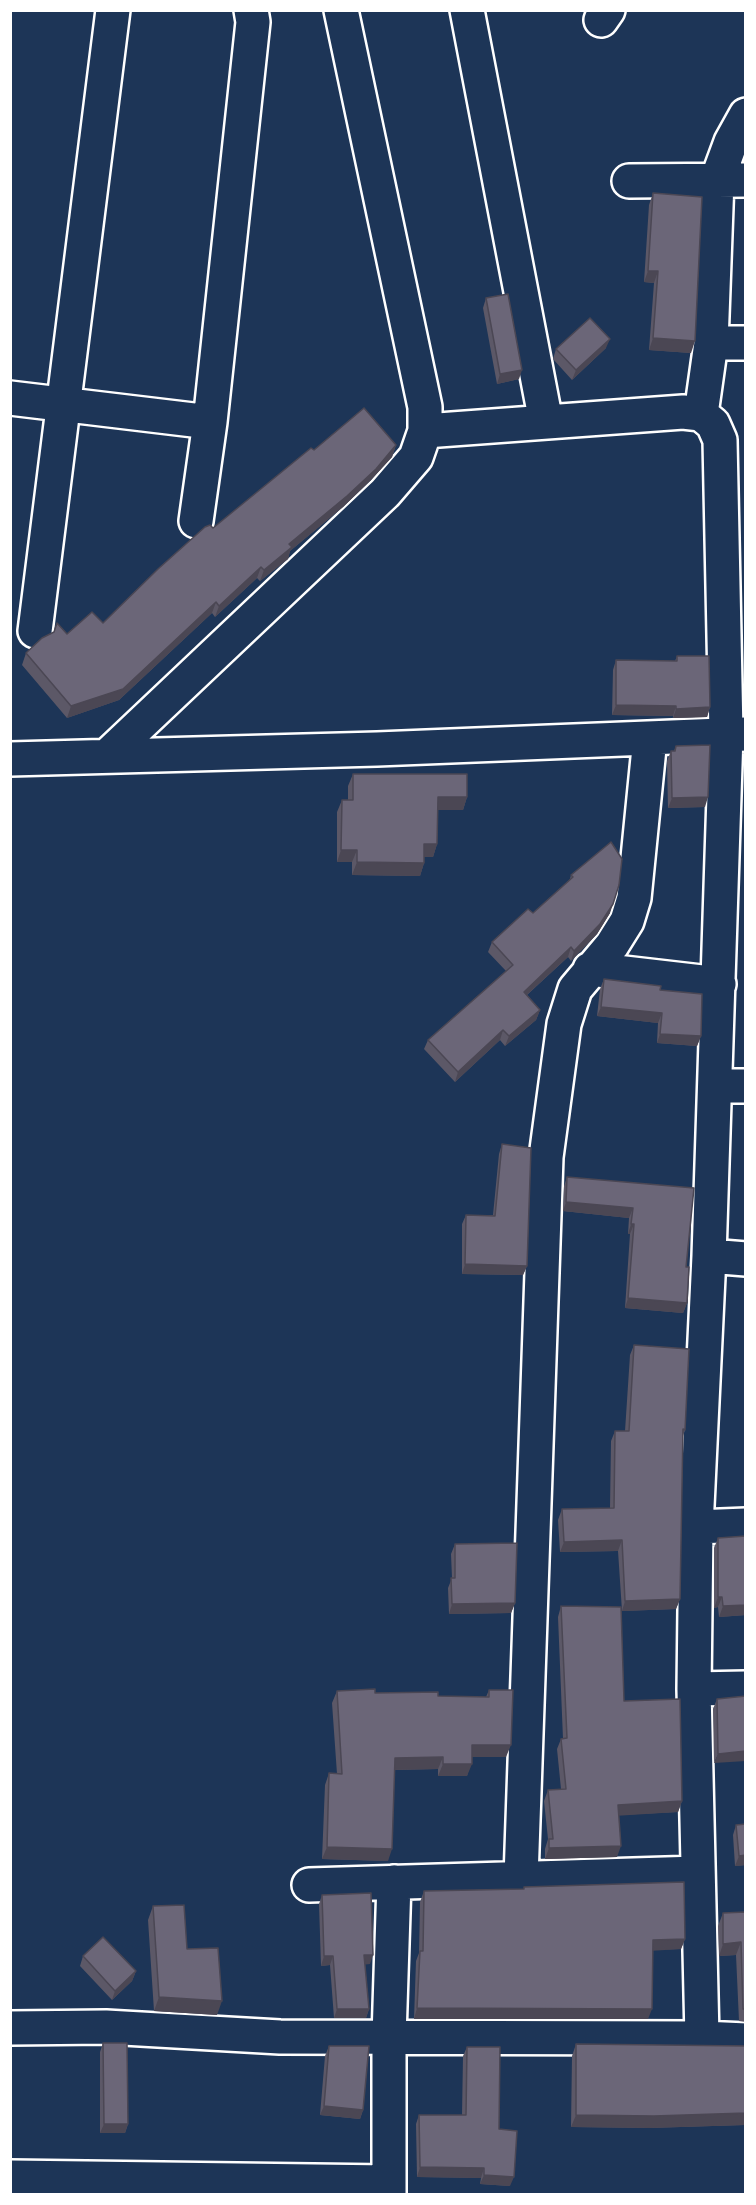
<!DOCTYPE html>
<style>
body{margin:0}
#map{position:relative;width:756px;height:2205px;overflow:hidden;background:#1d3557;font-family:Delius,sans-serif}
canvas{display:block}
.frame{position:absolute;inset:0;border:12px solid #fff;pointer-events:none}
</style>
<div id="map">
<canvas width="756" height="2205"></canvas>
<div class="frame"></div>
</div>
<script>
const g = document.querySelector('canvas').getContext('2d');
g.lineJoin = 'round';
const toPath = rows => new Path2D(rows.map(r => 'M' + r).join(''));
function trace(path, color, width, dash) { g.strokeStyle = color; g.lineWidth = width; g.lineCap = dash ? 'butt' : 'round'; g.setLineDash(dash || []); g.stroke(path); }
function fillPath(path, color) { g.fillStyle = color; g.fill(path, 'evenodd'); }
const minor = toPath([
 [467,10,546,422],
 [601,20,608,10],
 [629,181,746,180],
 [711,343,746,343],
 [10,398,210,422],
 [701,414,711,343,717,180,731,142,746,115],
 [425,431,683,412,701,414,713,424,720,440,726,734,709,1256,696,1527,694,1689,702,2038],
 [196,521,210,422,253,22,251,10],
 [35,631,113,10],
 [107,756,385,493,416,457,425,431,425,407,341,10],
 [10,759,377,749,746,734],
 [590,969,719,984],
 [715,1086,746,1086],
 [709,1256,746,1259],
 [696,1527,746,1525],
 [694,1689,746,1688],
 [521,1878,546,1157,564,1024,575,989,612,945,627,921,634,898,650,738],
 [309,1885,698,1873],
 [10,2028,106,2027,280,2037,702,2038,746,2040],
 [10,2177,389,2182],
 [389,2194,389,2037,394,1882]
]);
trace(minor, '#fff', 38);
trace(minor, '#1d3557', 33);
fillPath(toPath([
 [653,193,691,353,649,350,654,283,644,282,649,205],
 [746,281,746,325,744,324],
 [486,298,519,379,497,384,483,308],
 [606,348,572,380,553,359,556,349],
 [396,445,392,457,371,480,343,507,290,551,288,559,260,581,257,578,215,617,212,613,119,700,67,718,22,665,26,653,67,634,103,623,314,450],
 [677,656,710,707,707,717,673,718,673,716,612,715,613,670,616,660,675,661],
 [676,746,705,807,668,808,667,761,671,751,674,751],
 [353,774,467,797,463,810,438,810,437,844,433,857,424,857,424,863,420,876,352,875,352,862,337,862,337,812,342,800,348,800,348,786],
 [571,875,610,913,597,934,571,961,568,957,527,995,540,1010,536,1020,505,1046,500,1040,455,1082,424,1049,428,1040,506,971,488,952,492,942,533,913,569,882],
 [604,979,660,990,701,1036,697,1046,657,1043,658,1023,597,1016,600,989],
 [502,1144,527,1266,523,1275,462,1274,462,1224,466,1215,493,1215,499,1154],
 [567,1177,694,1188,686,1267,687,1303,683,1313,625,1308,630,1234,628,1234,629,1218,563,1211,564,1186],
 [634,1345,685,1430,683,1436,680,1599,676,1609,622,1611,618,1551,560,1552,558,1520,562,1509,610,1508,611,1441,615,1431,625,1431,630,1355],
 [746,1536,746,1615,719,1617,718,1607,714,1608,714,1548,718,1538],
 [455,1544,515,1603,511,1613,449,1614,448,1588,452,1578,451,1554],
 [561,1606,624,1701,682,1801,678,1812,619,1815,617,1857,545,1859,545,1849,548,1839,544,1801,548,1790,561,1789,557,1749,561,1739,563,1739,558,1617],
 [489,1690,506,1757,472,1757,467,1776,438,1776,438,1769,395,1770,388,1861,322,1859,325,1785,329,1773,337,1774,332,1703,337,1691,438,1696,486,1697],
 [746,1696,714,1763,713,1709,717,1699],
 [746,1824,746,1865,735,1866,733,1835,736,1825],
 [524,1887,685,1939,681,1949,652,1950,648,2019,414,2019,416,1961,419,1953,420,1902,424,1891,524,1889],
 [322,1895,370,1964,365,1964,369,2009,366,2018,334,2018,330,1965,321,1966,319,1904],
 [153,1906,187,1949,217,2015,154,2011,148,1920],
 [746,1912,746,2022,739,2021,736,1955,719,1956,718,1926,723,1913],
 [83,1956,136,1971,132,1981,112,2000,80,1966],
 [103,2043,128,2124,125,2133,100,2133,100,2052],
 [576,2044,746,2046,746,2129,745,2125,649,2128,571,2127,572,2056],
 [329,2046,363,2110,360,2119,320,2115,325,2056],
 [467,2047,499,2129,510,2186,480,2184,481,2178,417,2177,416,2124,419,2115,462,2115,463,2056]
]), '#5c5867');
fillPath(toPath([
 [648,271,658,271,654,283,644,282],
 [653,338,695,341,691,353,649,350],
 [610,339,606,348,572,380,576,370],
 [522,370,519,379,497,384,500,374],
 [396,445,392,457,371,480,343,507,290,551,288,559,260,581,264,570,289,544],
 [261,567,257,578,215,617,219,606],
 [216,602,212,613,119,700,67,718,71,706],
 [616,705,676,706,673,716,612,715],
 [710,707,707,717,673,718,676,709],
 [438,797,467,797,463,810,433,810],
 [708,797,705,807,668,808,672,798],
 [424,844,437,844,433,857,420,857],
 [341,850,357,850,352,862,337,862],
 [357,862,424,863,420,876,352,875],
 [613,904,610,913,597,934,571,961,574,951],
 [571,947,568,957,520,1001,524,992],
 [601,1007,662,1013,658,1023,597,1016],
 [540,1010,536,1020,505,1046,509,1036],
 [503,1030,500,1040,455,1082,458,1072],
 [660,1034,701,1036,697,1046,657,1043],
 [566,1202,633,1208,629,1218,563,1211],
 [631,1224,634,1224,630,1234,628,1234],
 [465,1264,527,1266,523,1275,462,1274],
 [628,1298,687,1303,683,1313,625,1308],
 [622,1540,618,1551,560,1552,564,1542],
 [718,1597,722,1597,718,1607,714,1608],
 [680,1599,676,1609,622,1611,625,1601],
 [515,1603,511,1613,449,1614,452,1604],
 [746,1605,746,1615,719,1617,723,1606],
 [472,1745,511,1745,506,1757,467,1757],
 [746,1751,746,1761,714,1763,718,1754],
 [443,1757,438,1769,391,1770,395,1758],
 [443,1764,472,1764,467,1776,438,1776],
 [682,1801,678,1812,614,1816,618,1805],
 [621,1846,617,1857,545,1859,549,1848],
 [327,1847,392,1849,388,1861,322,1859],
 [746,1855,746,1865,735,1866,739,1856],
 [685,1939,681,1949,649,1951,653,1940],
 [741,1942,736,1955,719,1956,723,1944],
 [364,1955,373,1955,370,1964,361,1965],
 [324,1956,333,1956,330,1965,321,1966],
 [136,1971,132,1981,112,2000,115,1991],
 [159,1997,222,2001,217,2015,154,2011],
 [417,2008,652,2009,648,2019,414,2019],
 [337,2009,369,2009,366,2018,334,2018],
 [324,2106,363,2110,360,2119,320,2115],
 [746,2113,745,2125,649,2128,571,2127,576,2115],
 [104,2124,128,2124,125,2133,100,2133],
 [420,2167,484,2168,481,2178,417,2177],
 [484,2175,514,2177,510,2186,480,2184]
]), '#4b4754');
const building = toPath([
 [653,193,702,197,695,341,653,338,658,271,648,271,653,193],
 [508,294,522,370,500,374,486,298,508,294],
 [590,318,610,339,576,370,556,349,590,318],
 [364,408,396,445,376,469,347,496,289,544,292,547,264,570,261,567,219,606,216,602,123,689,71,706,26,653,42,638,54,632,57,623,67,634,92,612,103,623,158,569,205,527,210,525,213,528,311,448,314,450,364,408],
 [677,656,709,656,710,707,676,709,676,706,616,705,616,660,677,661,677,656],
 [710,745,708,797,672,798,671,751,675,751,676,746,710,745],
 [353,774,467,774,467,797,438,797,437,844,424,844,424,863,357,862,357,850,341,850,342,800,353,800,353,774],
 [611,842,622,859,619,885,613,904,600,924,574,951,571,947,524,992,540,1010,509,1036,503,1030,458,1072,428,1040,513,965,492,942,528,909,533,913,573,877,571,875,611,842],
 [604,979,661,986,660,990,702,994,701,1036,660,1034,662,1013,601,1007,604,979],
 [502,1144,531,1148,527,1266,465,1264,466,1215,495,1216,502,1144],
 [567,1177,694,1188,686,1267,689,1267,687,1303,628,1298,634,1224,631,1224,633,1208,566,1202,567,1177],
 [634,1345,689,1349,685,1430,683,1429,680,1599,625,1601,622,1540,564,1542,562,1509,614,1508,615,1431,629,1431,634,1345],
 [746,1536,746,1605,723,1606,722,1597,718,1597,718,1538,746,1536],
 [517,1543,515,1603,452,1604,451,1578,455,1578,455,1544,517,1543],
 [561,1606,621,1607,624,1701,680,1699,682,1801,618,1805,621,1846,549,1848,549,1839,553,1839,548,1790,566,1789,561,1739,567,1738,561,1606],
 [375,1689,375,1693,438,1692,438,1696,489,1697,489,1690,513,1690,511,1745,472,1745,472,1764,443,1764,443,1757,395,1758,392,1849,327,1847,329,1773,342,1774,337,1691,375,1689],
 [746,1696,746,1751,718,1754,717,1699,746,1696],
 [746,1824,746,1855,739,1856,736,1825,746,1824],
 [684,1882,685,1939,653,1940,652,2009,417,2008,420,1951,423,1951,424,1891,524,1889,524,1887,684,1882],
 [371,1893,373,1955,364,1955,369,2009,337,2009,333,1956,324,1956,322,1895,371,1893],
 [184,1905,187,1949,218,1948,222,2001,159,1997,153,1906,184,1905],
 [746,1912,746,2009,743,2009,741,1942,723,1944,723,1913,746,1912],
 [103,1937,136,1971,115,1991,83,1956,103,1937],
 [103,2043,127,2043,128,2124,104,2124,103,2043],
 [576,2044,746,2046,746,2113,654,2116,576,2115,576,2044],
 [329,2046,369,2046,363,2110,324,2106,329,2046],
 [467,2047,500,2047,499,2129,517,2131,514,2177,484,2175,484,2168,420,2167,419,2115,466,2115,467,2047]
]);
fillPath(building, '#6b6678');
trace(building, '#4b4754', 1.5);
</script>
